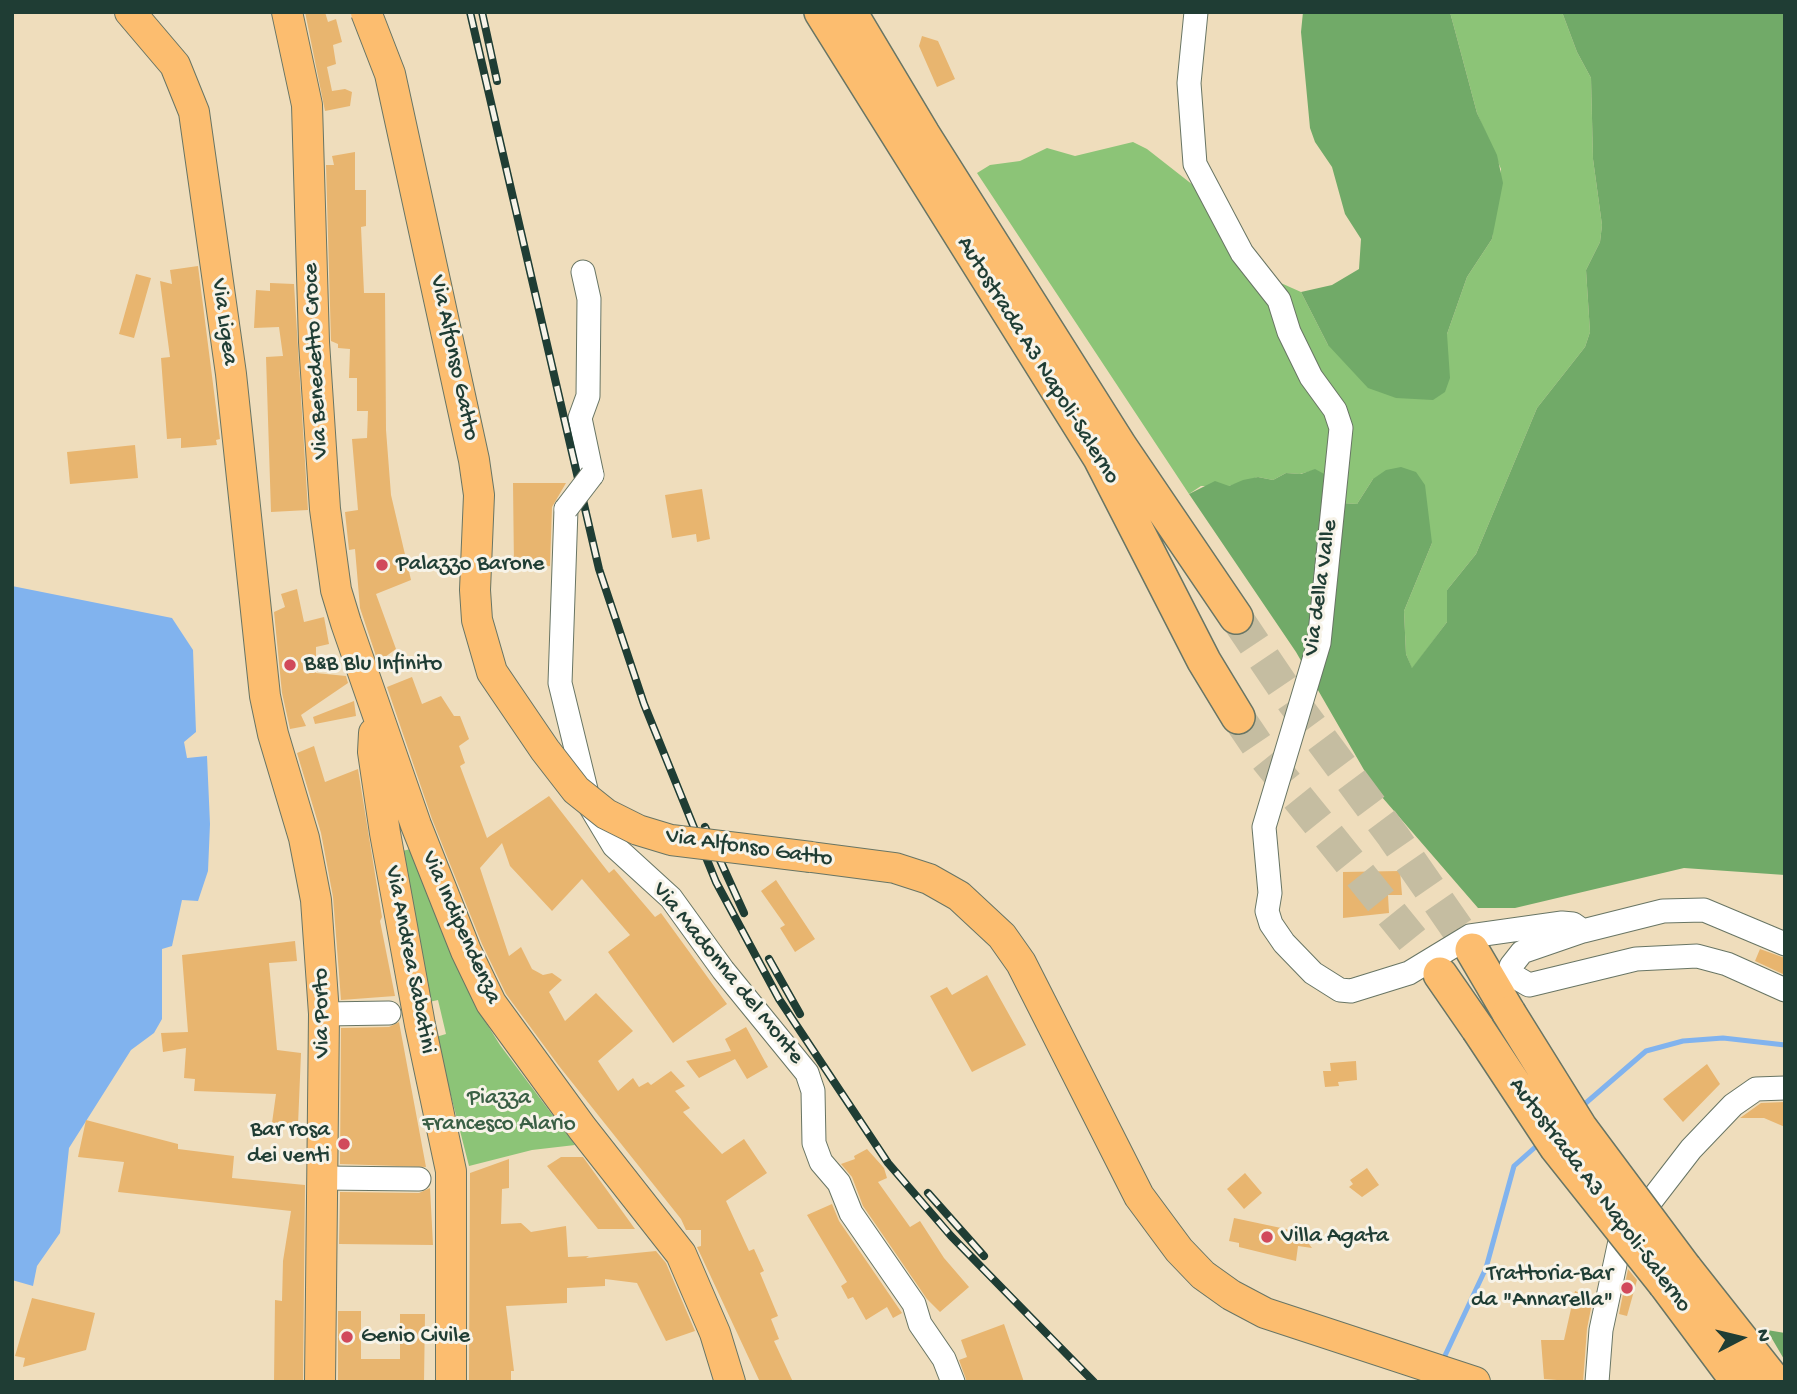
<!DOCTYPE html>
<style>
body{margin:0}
#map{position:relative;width:1797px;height:1394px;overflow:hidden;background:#efddbc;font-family:"Gochi Hand",sans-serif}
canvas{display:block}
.frame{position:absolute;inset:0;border:14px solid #1f3d34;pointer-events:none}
.north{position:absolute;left:1706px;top:1303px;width:70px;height:70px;-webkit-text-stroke:5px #f7f3e8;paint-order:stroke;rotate:83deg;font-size:19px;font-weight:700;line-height:28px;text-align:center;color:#1f3d34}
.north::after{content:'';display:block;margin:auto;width:24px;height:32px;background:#1f3d34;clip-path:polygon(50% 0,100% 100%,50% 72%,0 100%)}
</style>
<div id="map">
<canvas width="1797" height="1394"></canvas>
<div class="frame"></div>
<div class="north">N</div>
</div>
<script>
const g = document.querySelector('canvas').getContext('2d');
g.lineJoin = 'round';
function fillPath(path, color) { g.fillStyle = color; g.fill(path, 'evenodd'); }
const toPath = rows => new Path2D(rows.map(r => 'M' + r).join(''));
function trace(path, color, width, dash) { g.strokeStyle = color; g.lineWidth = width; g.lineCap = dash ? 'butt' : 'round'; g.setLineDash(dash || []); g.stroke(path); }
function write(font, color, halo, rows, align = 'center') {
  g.font = font + ' "Gochi Hand",sans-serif'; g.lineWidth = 6; g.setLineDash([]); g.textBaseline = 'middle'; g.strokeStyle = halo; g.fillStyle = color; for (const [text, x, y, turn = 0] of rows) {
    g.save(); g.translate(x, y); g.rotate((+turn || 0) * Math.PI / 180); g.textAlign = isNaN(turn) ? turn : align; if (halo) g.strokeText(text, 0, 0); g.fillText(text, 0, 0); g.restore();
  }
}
fillPath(toPath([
 [1450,12,1562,12,1577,52,1591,78,1593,159,1602,225,1600,242,1586,270,1590,332,1585,347,1537,408,1476,554,1447,590,1447,622,1412,669,1406,654,1404,611,1432,543,1373,479,1357,504,1342,503,1315,470,1300,474,1286,473,1273,480,1258,477,1229,486,1201,486,1189,494,977,173,990,165,1020,161,1047,148,1075,156,1133,142,1147,149,1207,196,1274,280,1301,292,1328,345,1447,348,1447,334,1467,277,1492,239,1501,169,1477,113],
 [411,849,475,1005,500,1045,575,1145,532,1150,469,1166,436,1037,446,1034,438,1000,429,1002,402,851]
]), '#8cc477');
fillPath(toPath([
 [1303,12,1450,12,1477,113,1497,155,1503,183,1492,239,1467,277,1447,334,1450,378,1445,392,1433,400,1396,398,1368,388,1328,345,1301,292,1332,285,1359,269,1361,239,1345,214,1332,167,1315,142,1310,128,1301,32],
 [1562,12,1785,12,1785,875,1684,868,1515,908,1478,908,1375,789,1296,652,1189,494,1215,481,1229,486,1243,480,1258,477,1273,480,1286,473,1301,474,1315,469,1328,476,1342,503,1357,504,1373,479,1386,470,1401,467,1416,472,1425,485,1432,543,1404,611,1406,654,1412,668,1447,622,1447,590,1476,554,1537,408,1585,347,1590,332,1586,270,1600,242,1602,225,1593,159,1591,78,1577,52],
 [1767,1330,1785,1333,1785,1361]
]), '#71aa68');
fillPath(toPath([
 [12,586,172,618,193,650,196,732,184,742,187,758,207,756,210,824,208,871,198,901,182,900,172,946,162,949,162,1019,154,1033,131,1050,69,1148,60,1233,37,1266,33,1286,12,1280]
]), '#81b3ee');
trace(toPath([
 [1580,1108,1646,1051,1683,1041,1723,1038,1785,1045],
 [1442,1362,1486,1268,1514,1166,1541,1142]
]), '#81b3ee', 5);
fillPath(toPath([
 [305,12,325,12,328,22,336,19,342,42,333,45,336,64,327,67,332,91,345,89,352,92,350,106,325,111],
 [922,36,938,41,955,79,937,87,919,46],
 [355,152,355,190,366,190,366,226,361,227,364,293,385,293,386,430,391,495,411,580,376,594,396,649,378,662,360,608,355,549,349,550,345,512,358,510,352,439,367,438,368,411,357,411,357,378,349,378,350,349,338,348,338,344,331,341,326,165,334,165,332,156],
 [198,266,220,439,216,440,217,445,181,448,181,438,167,439,161,358,170,357,160,281,172,284,170,270],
 [136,274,151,278,134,338,119,334],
 [270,283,294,284,308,510,271,512,266,357,283,356,279,327,254,328,256,290,270,291],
 [135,445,138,478,70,484,67,452],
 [513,483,566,483,552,507,550,566,514,568],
 [702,489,710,539,697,542,696,534,672,538,665,495],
 [297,589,304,622,324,617,329,644,316,647,316,673,346,676,348,683,301,715,306,726,290,729,282,693,274,612,285,607,281,594],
 [412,677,422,704,441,696,454,716,460,716,469,739,459,746,465,763,460,766,487,838,549,796,609,873,614,869,655,917,661,913,727,1004,673,1043,608,952,630,935,582,879,552,911,510,866,502,843,480,868,509,956,521,947,532,969,543,975,552,973,562,980,549,992,565,1021,596,993,633,1031,598,1061,618,1091,633,1078,639,1087,648,1082,651,1085,671,1071,685,1086,675,1091,690,1108,683,1112,722,1154,744,1139,767,1173,726,1201,749,1251,754,1249,764,1271,760,1273,778,1316,771,1319,779,1339,774,1341,793,1382,760,1382,697,1247,701,1246,701,1230,686,1230,681,1219,559,1066,506,994,482,944,432,819,387,687],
 [354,701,356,716,315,724,313,717],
 [314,746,325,782,358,769,382,917,380,921,395,996,341,1000,333,897,321,833,297,753],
 [1400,871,1402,895,1388,895,1389,913,1343,918,1343,872],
 [776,880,815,939,795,952,780,928,785,925,761,891],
 [295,941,297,961,269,963,277,1050,301,1053,298,1125,272,1123,276,1094,194,1091,195,1079,184,1078,186,1048,163,1052,161,1033,188,1032,182,955],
 [1760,949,1785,958,1785,975,1755,961],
 [987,975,1026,1045,972,1072,930,996,947,987,952,995],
 [399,1022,426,1167,340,1164,341,1028,389,1027],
 [746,1027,768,1067,747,1079,735,1059,699,1078,686,1061,731,1051,725,1039],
 [1356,1061,1357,1080,1338,1082,1339,1086,1325,1087,1323,1071,1331,1071,1330,1063],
 [1707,1064,1720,1084,1683,1122,1663,1099],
 [1785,1102,1785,1127,1764,1118,1740,1118,1761,1103],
 [86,1120,178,1144,178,1149,234,1156,232,1178,305,1185,303,1382,274,1382,275,1300,282,1301,283,1261,291,1211,118,1192,124,1162,78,1157],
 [867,1149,884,1168,887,1178,878,1182,910,1227,920,1221,944,1258,969,1287,940,1312,927,1299,863,1206,852,1177,841,1164,855,1159,854,1156],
 [561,1157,583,1157,635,1229,598,1229,547,1166],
 [509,1159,509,1188,502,1189,501,1224,521,1223,531,1232,566,1226,568,1257,589,1256,586,1258,656,1251,666,1263,695,1331,666,1341,637,1283,605,1279,605,1286,567,1288,567,1303,506,1306,514,1371,511,1371,511,1382,469,1382,470,1173],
 [1367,1168,1379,1185,1362,1197,1349,1187,1353,1184,1350,1180],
 [1245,1173,1262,1193,1244,1209,1227,1189],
 [430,1188,433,1245,339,1244,340,1192,419,1193],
 [832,1204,839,1221,902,1313,893,1318,887,1307,866,1320,853,1297,848,1299,841,1286,847,1282,807,1215],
 [1234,1218,1300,1232,1312,1248,1298,1246,1296,1261,1239,1247,1239,1243,1229,1241],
 [1628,1269,1637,1280,1627,1316,1619,1314],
 [1575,1291,1593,1298,1587,1329,1583,1382,1544,1379,1541,1340,1564,1340],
 [32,1298,95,1313,86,1350,23,1367,25,1358,15,1356],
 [338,1311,361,1311,361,1359,400,1359,400,1314,425,1314,424,1382,338,1382],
 [1004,1324,1024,1382,967,1382,959,1360,967,1357,961,1340]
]), '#e8b56f');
trace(toPath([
 [1236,617,1294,703,1393,836,1472,950],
 [1238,717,1265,757,1440,974]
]), '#c5bda1', 33, [33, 17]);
const minor = toPath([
 [1196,12,1189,83,1195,164,1242,253,1279,300,1289,332,1311,377,1335,410,1341,428,1319,643,1264,827,1270,893,1267,911,1271,924,1284,943,1313,973,1340,990,1351,991,1409,973,1470,936,1562,923,1573,924,1583,931],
 [583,272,589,299,588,396,580,418,592,475],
 [566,509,560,683,590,806,614,846,671,898,723,970,807,1073,813,1091,814,1143,821,1162,839,1183,851,1213,914,1304,920,1324,944,1359,953,1382],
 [1785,944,1704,910,1663,911,1583,931,1522,952,1511,966,1512,975,1529,985,1636,959,1697,956,1727,964,1785,990],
 [324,1014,389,1013],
 [323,1178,419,1179],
 [1597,1382,1601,1330,1620,1241,1691,1149,1733,1105,1756,1089,1785,1088]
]);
const major = toPath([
 [130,12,175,65,194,112,231,374,265,696,273,734,304,838,316,900,324,1014,320,1382],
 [287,12,307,105,314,342,325,509,336,590,346,623,416,825,466,951,491,1003,582,1128,681,1254,715,1333,730,1382],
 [374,733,373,752,385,833,420,1025,451,1171,451,1382],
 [811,857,895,868,929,879,959,896,1002,936,1021,963,1139,1196,1179,1250,1203,1275,1231,1295,1265,1313,1475,1382]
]);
const highway = toPath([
 [821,12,1100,458,1204,661,1238,717],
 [850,12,923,134,1120,446,1236,617],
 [1472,950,1509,1013],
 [1440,974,1478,1029],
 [1685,1268,1775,1382],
 [1665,1284,1738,1382]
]);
trace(minor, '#687564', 25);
trace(major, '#687564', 32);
trace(highway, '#687564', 36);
trace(minor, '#fff', 23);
trace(major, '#fcbd6f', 30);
trace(highway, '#fcbd6f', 33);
const rail = toPath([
 [470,12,599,569,644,704,716,882,779,999,888,1163,951,1236,1094,1382],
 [482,12,497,81],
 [705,827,744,913],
 [769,959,800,1014],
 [928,1193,984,1256]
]);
trace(rail, '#1f3d34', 8);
trace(rail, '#f7f3e8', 5, [16]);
const minorBridge = toPath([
 [566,509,592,475]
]);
const majorBridge = toPath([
 [366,12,390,74,474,460,479,495,475,590,477,620,492,672,545,750,576,790,606,814,638,830,671,840,811,857]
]);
const highwayBridge = toPath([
 [1509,1013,1580,1127,1685,1268],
 [1478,1029,1556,1147,1665,1284]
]);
trace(minorBridge, '#687564', 25, []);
trace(majorBridge, '#687564', 32, []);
trace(highwayBridge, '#687564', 36, []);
trace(minorBridge, '#fff', 23);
trace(majorBridge, '#fcbd6f', 30);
trace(highwayBridge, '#fcbd6f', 33);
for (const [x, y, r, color] of [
 [382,565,7,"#d1495b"],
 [290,665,7,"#d1495b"],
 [344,1144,7,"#d1495b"],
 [1267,1237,7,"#d1495b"],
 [1627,1288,7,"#d1495b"],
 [347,1337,7,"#d1495b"]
]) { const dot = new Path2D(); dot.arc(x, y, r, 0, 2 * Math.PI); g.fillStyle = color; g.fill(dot); trace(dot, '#f7f3e8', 2.5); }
write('23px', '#1f3d34', '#f7f3e8', [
 ["Via Ligea",223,322,82],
 ["Via Alfonso Gatto",453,358,78],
 ["Via Benedetto Croce",317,361,-93],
 ["Autostrada A3 Napoli-Salerno",1037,361,58],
 ["Via della Valle",1322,588,-82],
 ["Via Alfonso Gatto",749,849,8],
 ["Via Indipendenza",460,928,66],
 ["Via Andrea Sabatini",409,960,79],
 ["Via Madonna del Monte",727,974,51],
 ["Via Porto",323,1013,-91],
 ["Autostrada A3 Napoli-Salerno",1599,1196,53]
]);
write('23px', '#1f3d34', '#f7f3e8', [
 ["Palazzo Barone",396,565],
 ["B&B Blu Infinito",304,665],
 ["Bar rosa",330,1131,"right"],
 ["dei venti",330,1157,"right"],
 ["Villa Agata",1281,1237],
 ["Trattoria-Bar",1613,1275,"right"],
 ["da \"Annarella\"",1613,1301,"right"],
 ["Genio Civile",361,1337]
], 'left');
write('23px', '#3a5f45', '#f7f3e8', [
 ["Piazza",499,1099],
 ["Francesco Alario",499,1125]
]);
</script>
